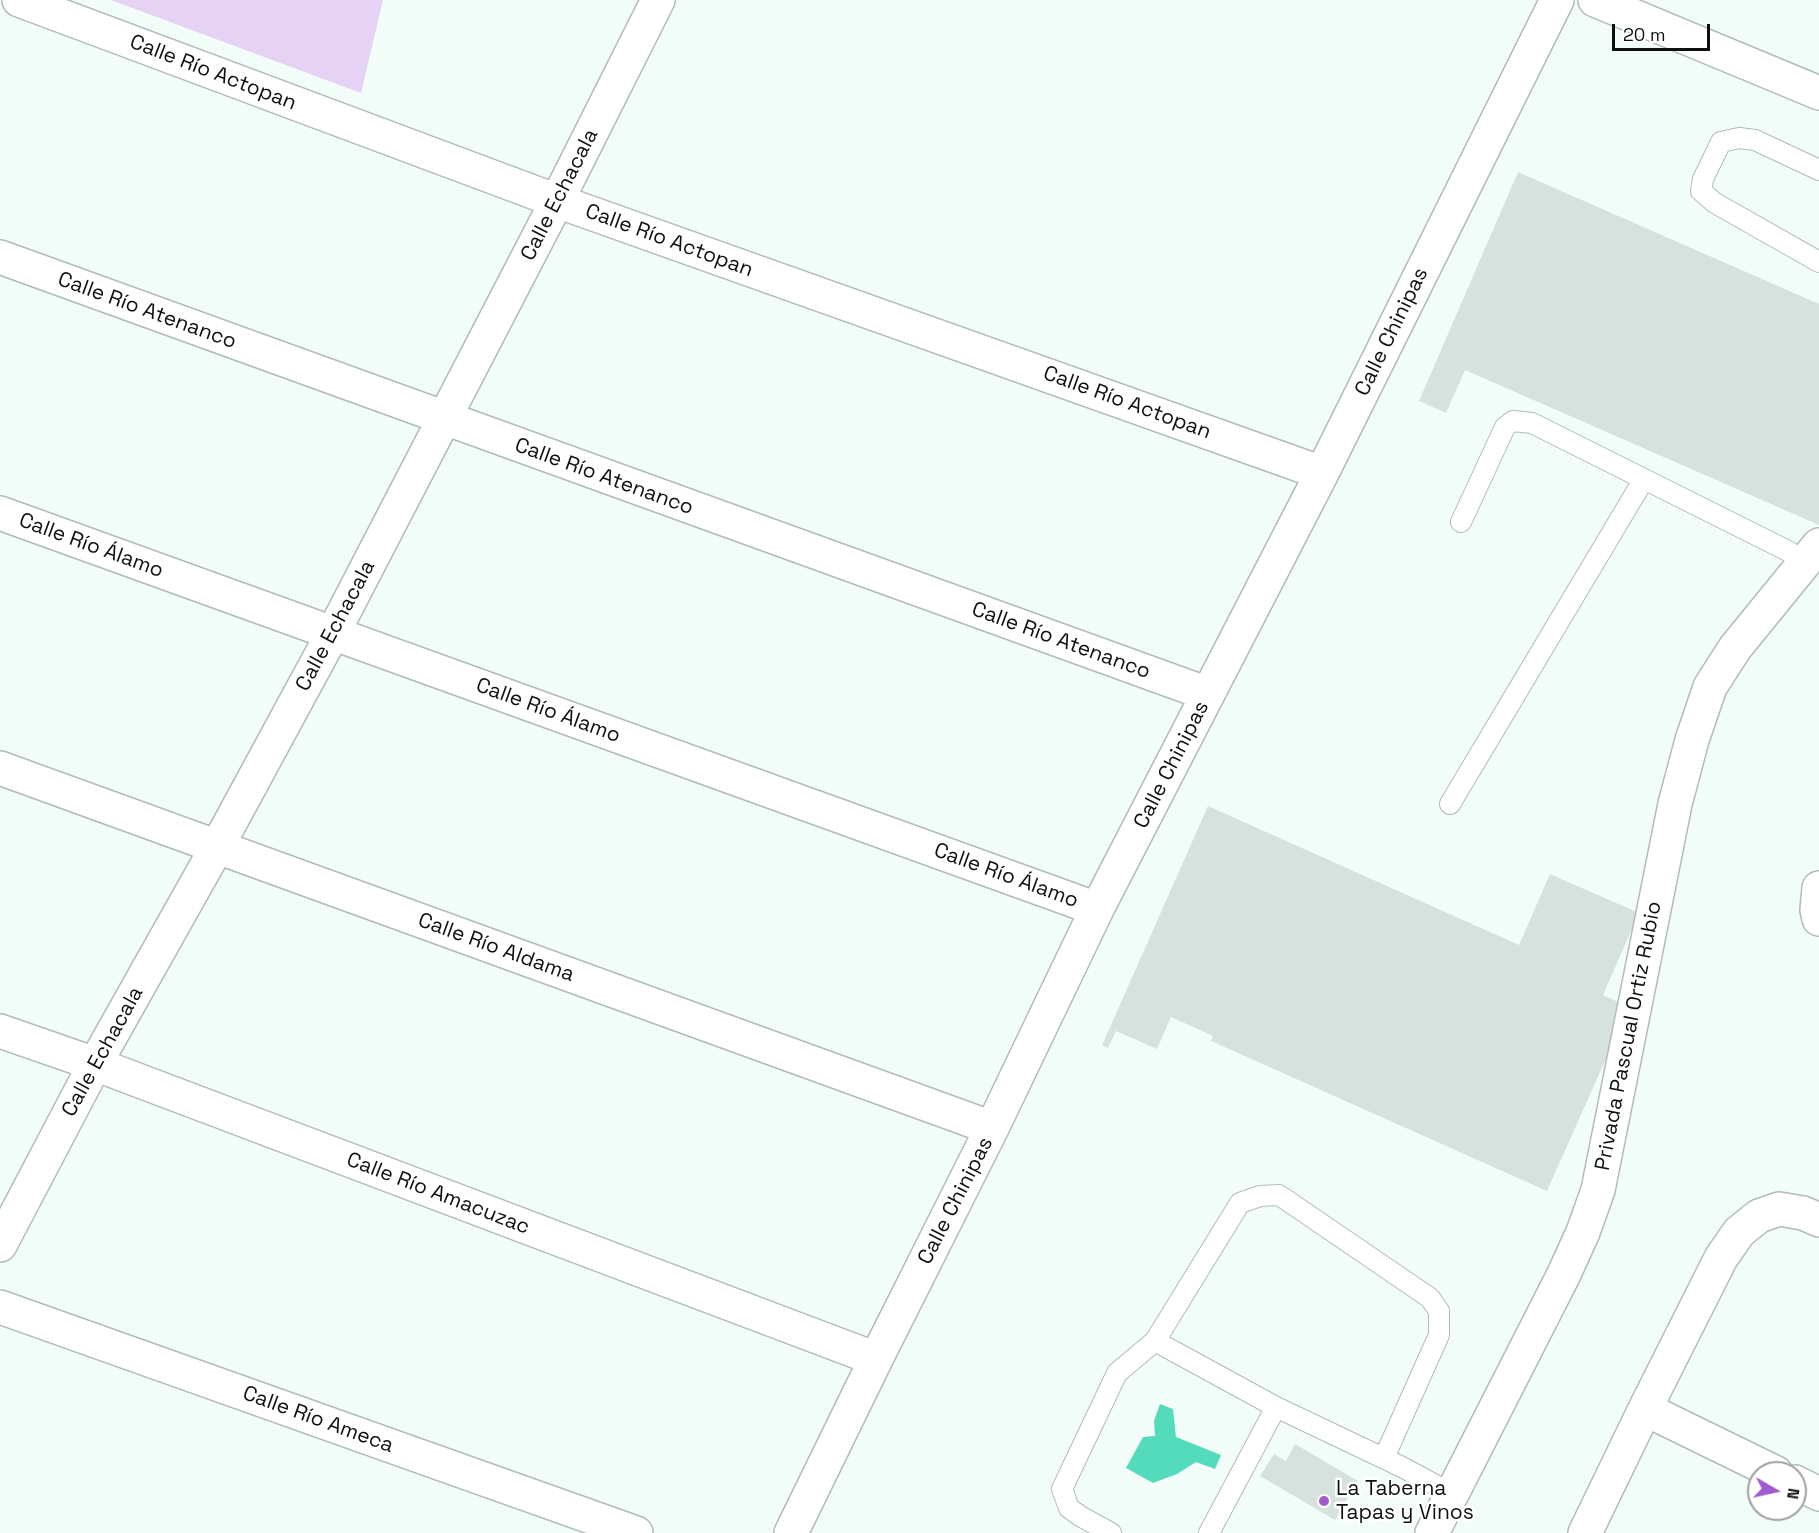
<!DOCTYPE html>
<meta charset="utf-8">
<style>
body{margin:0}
#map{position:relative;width:1819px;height:1533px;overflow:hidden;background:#f2fdf9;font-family:"Space Grotesk",sans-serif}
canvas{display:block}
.north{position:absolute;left:1747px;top:1461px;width:60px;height:60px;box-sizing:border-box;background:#fff;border:2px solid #9ea09f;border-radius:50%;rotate:99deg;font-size:16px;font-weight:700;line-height:24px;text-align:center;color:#0d1110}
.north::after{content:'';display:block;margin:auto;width:21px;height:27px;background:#a05bcf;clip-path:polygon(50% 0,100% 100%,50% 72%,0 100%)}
.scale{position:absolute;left:1612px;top:24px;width:98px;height:27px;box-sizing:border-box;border:3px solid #0d1110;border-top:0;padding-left:8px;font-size:18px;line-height:21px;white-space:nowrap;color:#0d1110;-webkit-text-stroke:4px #fff;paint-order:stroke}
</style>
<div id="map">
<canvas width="1819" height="1533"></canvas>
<div class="north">N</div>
<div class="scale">20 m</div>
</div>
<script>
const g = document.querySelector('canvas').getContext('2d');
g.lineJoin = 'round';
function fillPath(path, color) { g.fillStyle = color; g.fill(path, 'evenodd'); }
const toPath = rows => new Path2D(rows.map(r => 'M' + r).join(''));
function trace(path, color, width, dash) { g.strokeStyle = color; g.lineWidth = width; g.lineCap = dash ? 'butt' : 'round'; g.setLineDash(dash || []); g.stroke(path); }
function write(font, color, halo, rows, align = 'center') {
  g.font = font + ' "Space Grotesk",sans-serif'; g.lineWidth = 5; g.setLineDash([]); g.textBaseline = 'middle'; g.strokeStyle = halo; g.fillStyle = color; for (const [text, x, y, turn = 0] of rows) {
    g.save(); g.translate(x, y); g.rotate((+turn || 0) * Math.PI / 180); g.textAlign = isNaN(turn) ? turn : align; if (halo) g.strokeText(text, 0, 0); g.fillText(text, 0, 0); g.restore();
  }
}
fillPath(toPath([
 [111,0,383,0,361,93]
]), '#e5d2f4');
fillPath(toPath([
 [1160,1404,1173,1409,1176,1437,1221,1455,1215,1469,1196,1462,1177,1474,1153,1483,1126,1468,1143,1437,1155,1436,1154,1421]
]), '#54dbbb');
fillPath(toPath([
 [1518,172,1819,304,1819,525,1465,370,1446,413,1419,401],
 [1208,806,1519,945,1550,874,1639,913,1603,995,1629,1007,1547,1191,1211,1041,1213,1036,1171,1017,1157,1049,1116,1031,1108,1048,1102,1045],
 [1295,1444,1358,1481,1335,1520,1260,1476,1274,1454,1286,1461]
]), '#d7e2de');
const lane = toPath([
 [1819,170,1755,140,1739,138,1721,142,1703,179,1701,191,1715,203,1819,262],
 [1461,522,1505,427,1513,421,1532,423,1788,551,1804,562],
 [1450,804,1644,479],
 [1155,1341,1276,1407,1402,1467,1452,1494],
 [1111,1533,1080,1516,1069,1508,1062,1489,1117,1373,1155,1341,1240,1203,1260,1196,1279,1195,1430,1298,1439,1311,1439,1335,1384,1458],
 [1209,1533,1276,1407]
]);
const street = toPath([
 [19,0,557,201,1322,473],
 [1595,0,1819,93],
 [0,257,1208,694],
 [0,513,1097,909],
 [0,768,992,1128],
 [1819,888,1817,910,1819,919],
 [0,1031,95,1064,876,1359],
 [0,1245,95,1064,217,847,333,633,557,201,658,0],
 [0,1307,636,1533],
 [1645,1409,1776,1473],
 [1795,1482,1819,1494],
 [791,1533,876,1359,992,1128,1097,909,1322,473,1557,0],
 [1432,1533,1564,1274,1583,1232,1598,1190,1675,804,1692,740,1710,687,1735,648,1819,545],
 [1585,1533,1645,1409,1721,1258,1739,1232,1759,1216,1779,1209,1803,1213,1819,1220]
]);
trace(lane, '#b1bbb8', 22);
trace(street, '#b1bbb8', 36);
trace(lane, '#fff', 20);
trace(street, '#fff', 33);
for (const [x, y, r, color] of [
 [1324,1501,6,"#a05bcf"]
]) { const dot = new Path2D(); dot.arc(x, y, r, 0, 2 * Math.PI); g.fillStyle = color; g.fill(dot); trace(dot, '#fff', 2); }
write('21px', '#0d1110', '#fff', [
 ["Calle Río Actopan",213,73,21],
 ["Calle Echacala",560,195,-63],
 ["Calle Río Actopan",669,241,20],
 ["Calle Río Atenanco",147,311,20],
 ["Calle Chinipas",1392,332,-64],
 ["Calle Río Actopan",1127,403,20],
 ["Calle Río Atenanco",604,477,20],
 ["Calle Río Álamo",91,546,20],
 ["Calle Echacala",336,626,-62],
 ["Calle Río Atenanco",1061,641,20],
 ["Calle Río Álamo",548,711,20],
 ["Calle Chinipas",1172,765,-63],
 ["Calle Río Álamo",1006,876,20],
 ["Calle Río Aldama",496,948,20],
 ["Privada Pascual Ortiz Rubio",1629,1036,-79],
 ["Calle Echacala",103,1052,-61],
 ["Calle Río Amacuzac",438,1194,21],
 ["Calle Chinipas",956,1201,-63],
 ["Calle Río Ameca",318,1420,20]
]);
write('21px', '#0d1110', '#fff', [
 ["La Taberna",1336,1489],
 ["Tapas y Vinos",1336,1513]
], 'left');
</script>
